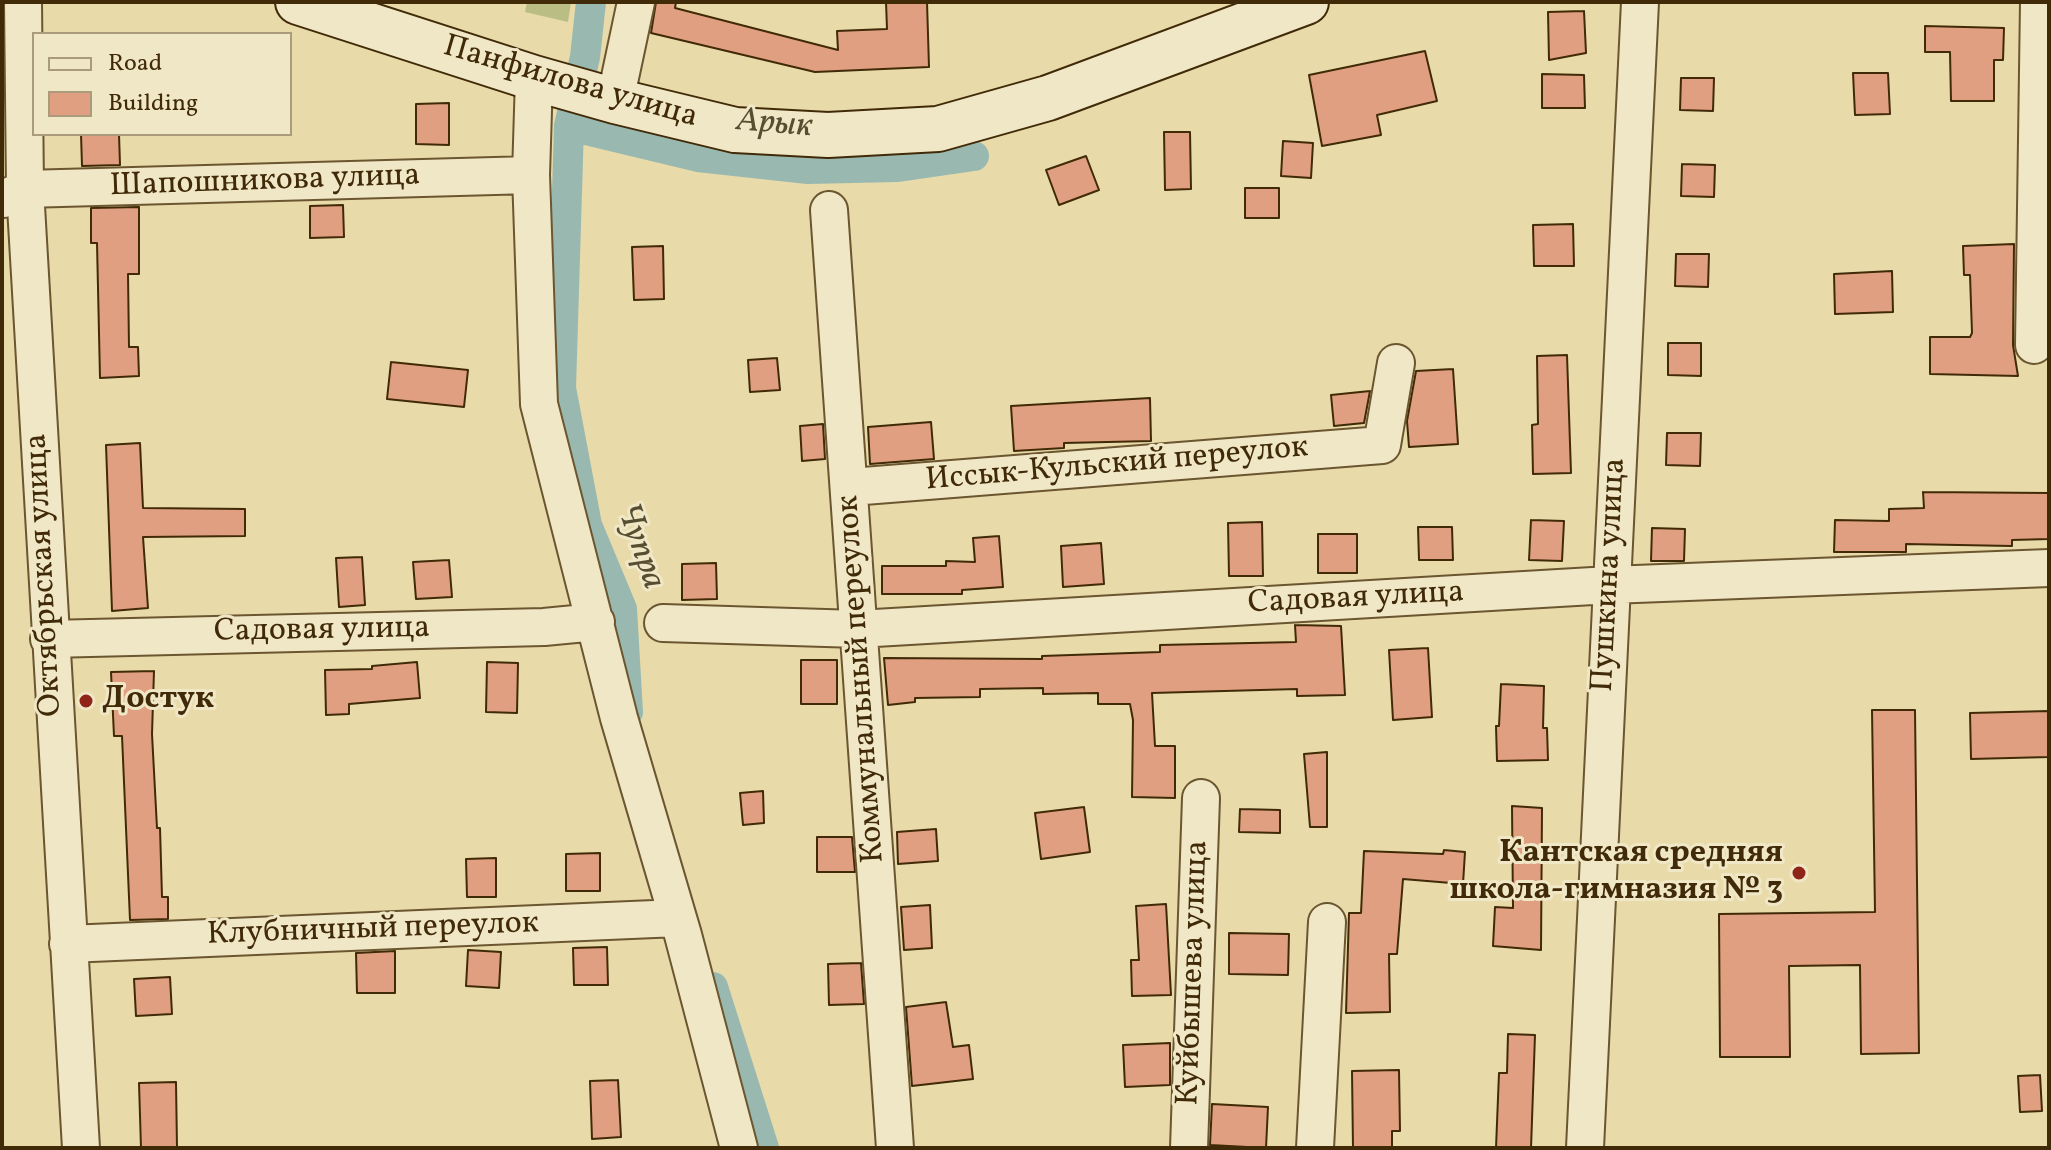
<!DOCTYPE html>
<meta charset="utf-8">
<style>
body{margin:0}
#map{position:relative;width:2051px;height:1150px;overflow:hidden;background:#e8daa9;font-family:Vollkorn,serif}
canvas{display:block}
.frame{position:absolute;inset:0;border:4px solid #412a07;pointer-events:none}
.legend{position:absolute;left:32px;top:32px;width:260px;height:104px;box-sizing:border-box;background:#f0e7c7;border:2px solid #aa9b7a;margin:0;padding:10px 14px;list-style:none;font-size:24px;color:#412a07}
.legend li{display:flex;align-items:center;gap:16px;height:40px}
.legend b{width:40px;border:2px solid #aa9b7a}
</style>
<div id="map">
<canvas width="2051" height="1150"></canvas>
<div class="frame"></div>
<ul class="legend">
<li><b style="height:10px;background:#f0e7c7"></b>Road</li>
<li><b style="height:22px;background:#e19f81"></b>Building</li>
</ul>
</div>
<script>
const g = document.querySelector('canvas').getContext('2d');
g.lineJoin = 'round';
function fillPath(path, color) { g.fillStyle = color; g.fill(path, 'evenodd'); }
const toPath = rows => new Path2D(rows.map(r => 'M' + r).join(''));
function trace(path, color, width, dash) { g.strokeStyle = color; g.lineWidth = width; g.lineCap = dash ? 'butt' : 'round'; g.setLineDash(dash || []); g.stroke(path); }
function write(font, color, halo, rows, align = 'center') {
  g.font = font + ' Vollkorn,serif'; g.lineWidth = 6; g.setLineDash([]); g.textBaseline = 'middle'; g.strokeStyle = halo; g.fillStyle = color; for (const [text, x, y, turn = 0] of rows) {
    g.save(); g.translate(x, y); g.rotate((+turn || 0) * Math.PI / 180); g.textAlign = isNaN(turn) ? turn : align; if (halo) g.strokeText(text, 0, 0); g.fillText(text, 0, 0); g.restore();
  }
}
fillPath(toPath([
 [527,2,571,2,568,22,525,12]
]), '#bbbe84');
trace(toPath([
 [591,2,585,57,569,126,561,388,587,525,622,609,628,712],
 [569,126,698,157,808,169,898,167,974,156],
 [713,987,764,1148]
]), '#99b9b0', 30);
const building = toPath([
 [656,2,676,2,675,8,838,50,837,31,887,29,886,2,927,2,929,67,815,72,651,33,656,2],
 [1584,11,1586,53,1549,60,1548,12,1584,11],
 [1925,26,2004,28,2003,60,1994,60,1994,101,1951,101,1950,52,1925,52,1925,26],
 [1425,51,1437,101,1377,115,1381,135,1322,146,1309,75,1425,51],
 [1853,73,1888,73,1890,114,1855,115,1853,73],
 [1542,74,1584,75,1585,108,1542,108,1542,74],
 [1681,78,1714,78,1713,111,1680,110,1681,78],
 [449,103,449,145,416,144,416,104,449,103],
 [1164,132,1190,132,1191,189,1165,190,1164,132],
 [81,134,119,134,120,165,82,166,81,134],
 [1283,141,1313,143,1311,178,1281,176,1283,141],
 [1086,156,1099,190,1059,205,1046,170,1086,156],
 [1682,164,1715,165,1714,197,1681,196,1682,164],
 [1245,188,1279,188,1279,218,1245,218,1245,188],
 [343,205,344,237,310,238,310,206,343,205],
 [139,207,139,274,128,274,129,347,138,347,139,376,100,378,97,243,91,243,91,208,139,207],
 [1573,224,1574,266,1534,266,1533,225,1573,224],
 [2014,244,2013,345,2018,376,1930,374,1930,337,1970,337,1972,333,1970,275,1964,275,1963,246,2014,244],
 [663,246,664,299,634,300,632,247,663,246],
 [1676,254,1709,254,1708,287,1675,286,1676,254],
 [1892,271,1893,312,1835,314,1834,274,1892,271],
 [1668,343,1701,343,1701,376,1668,375,1668,343],
 [1567,355,1571,473,1533,474,1532,425,1538,424,1537,356,1567,355],
 [777,358,780,390,750,392,748,360,777,358],
 [391,362,468,370,464,407,387,399,391,362],
 [1453,369,1458,444,1409,447,1407,421,1416,371,1453,369],
 [1370,391,1364,423,1334,426,1331,395,1370,391],
 [1150,398,1151,441,1064,443,1064,448,1014,451,1011,406,1150,398],
 [931,422,934,459,870,464,868,427,931,422],
 [823,424,825,459,802,461,800,426,823,424],
 [1667,433,1701,433,1700,466,1666,465,1667,433],
 [140,443,143,508,245,509,245,536,143,537,148,608,112,611,106,445,140,443],
 [1923,492,2049,493,2049,539,2012,540,2012,546,1906,544,1906,552,1834,552,1835,520,1889,521,1889,509,1924,508,1923,492],
 [1531,520,1564,521,1562,561,1529,560,1531,520],
 [1262,522,1263,576,1229,576,1228,523,1262,522],
 [1418,527,1452,527,1453,560,1419,560,1418,527],
 [1652,528,1685,529,1684,561,1651,561,1652,528],
 [1318,534,1357,534,1357,573,1318,573,1318,534],
 [999,536,1003,587,962,590,962,594,882,594,882,566,946,566,946,561,975,562,973,538,999,536],
 [1101,543,1104,584,1063,587,1061,546,1101,543],
 [362,557,365,605,339,607,336,558,362,557],
 [449,560,452,597,416,599,413,562,449,560],
 [716,563,717,599,682,600,682,564,716,563],
 [1295,625,1341,626,1345,695,1297,696,1297,689,1152,693,1155,746,1175,746,1175,798,1132,797,1133,720,1130,704,1098,704,1098,693,1043,694,1043,688,980,689,980,697,915,698,915,702,888,705,884,658,1042,659,1042,656,1160,652,1160,645,1296,642,1295,625],
 [1428,648,1432,717,1393,720,1389,650,1428,648],
 [801,660,837,660,837,704,801,704,801,660],
 [417,662,420,698,349,704,349,714,326,715,325,670,372,669,372,666,417,662],
 [487,662,518,663,517,713,486,712,487,662],
 [154,671,152,734,157,828,160,828,162,897,168,897,168,919,130,920,122,736,114,736,111,672,154,671],
 [1501,684,1544,686,1543,728,1547,728,1548,760,1497,761,1496,726,1499,726,1501,684],
 [1872,710,1915,710,1919,1053,1861,1054,1860,965,1789,966,1790,1057,1720,1057,1719,914,1875,912,1872,710],
 [2049,711,2049,757,1971,759,1970,713,2049,711],
 [1327,752,1327,827,1310,827,1304,754,1327,752],
 [763,791,764,823,743,825,740,793,763,791],
 [1512,806,1542,808,1541,950,1493,946,1495,907,1513,908,1512,806],
 [1084,807,1090,852,1041,859,1035,813,1084,807],
 [1240,809,1280,810,1280,833,1239,832,1240,809],
 [936,829,938,861,898,864,897,832,936,829],
 [817,837,852,837,855,872,817,872,817,837],
 [1444,850,1465,852,1463,884,1403,879,1397,954,1389,954,1390,1012,1346,1013,1349,913,1361,913,1364,851,1443,854,1444,850],
 [600,853,600,891,566,891,566,854,600,853],
 [496,858,496,897,467,897,466,859,496,858],
 [1166,904,1171,995,1132,996,1131,960,1139,960,1136,906,1166,904],
 [930,905,932,948,904,950,901,907,930,905],
 [1229,933,1289,934,1288,975,1229,974,1229,933],
 [607,947,608,985,574,985,573,948,607,947],
 [468,950,501,952,499,988,466,986,468,950],
 [395,951,395,993,357,993,356,953,395,951],
 [861,963,864,1004,829,1005,828,964,861,963],
 [170,977,172,1014,136,1016,134,979,170,977],
 [946,1002,953,1047,969,1045,973,1079,912,1086,906,1007,946,1002],
 [1508,1034,1535,1035,1531,1148,1496,1148,1499,1073,1507,1073,1508,1034],
 [1170,1043,1170,1085,1125,1087,1123,1045,1170,1043],
 [1399,1070,1400,1131,1392,1131,1392,1148,1353,1148,1352,1071,1399,1070],
 [2040,1075,2042,1111,2020,1112,2018,1076,2040,1075],
 [618,1080,621,1137,592,1139,590,1081,618,1080],
 [176,1082,177,1148,141,1148,139,1083,176,1082],
 [1212,1104,1268,1107,1266,1148,1210,1145,1212,1104]
]);
fillPath(building, '#e19f81');
trace(building, '#412a07', 2);
const street = toPath([
 [23,2,25,189,81,1148],
 [534,78,531,175,539,404,619,718,683,935,739,1148],
 [615,101,636,2],
 [3,199,25,189,531,175],
 [829,210,895,1148],
 [2034,345,2039,2],
 [851,487,1382,445,1396,363],
 [663,623,858,629,1610,585,2049,568],
 [49,639,544,627,596,622],
 [68,944,678,918],
 [1189,1148,1201,798],
 [1315,1148,1327,922],
 [1585,1148,1640,2]
]);
const secondary = toPath([
 [298,2,534,78,615,101,735,130,828,135,938,129,1048,98,1306,2]
]);
trace(street, '#6b5630', 40);
trace(secondary, '#412a07', 48);
trace(street, '#f0e7c7', 36);
trace(secondary, '#f0e7c7', 44);
for (const [x, y, r, color] of [
 [86,701,8,"#8f2418"],
 [1799,873,8,"#8f2418"]
]) { const dot = new Path2D(); dot.arc(x, y, r, 0, 2 * Math.PI); g.fillStyle = color; g.fill(dot); trace(dot, '#f0e7c7', 3); }
write('32px', '#412a07', '#f0e7c7', [
 ["Панфилова улица",570,84,16],
 ["Шапошникова улица",265,183,-2],
 ["Иссык-Кульский переулок",1117,466,-5],
 ["Октябрьская улица",46,575,-93],
 ["Пушкина улица",1611,575,-87],
 ["Садовая улица",1356,600,-3],
 ["Садовая улица",322,632,-1],
 ["Коммунальный переулок",863,679,-94],
 ["Клубничный переулок",373,931,-2],
 ["Куйбышева улица",1195,973,-88]
]);
write('bold 32px', '#412a07', '#f0e7c7', [
 ["Достук",102,701],
 ["Кантская средняя",1783,855,"right"],
 ["школа-гимназия № 3",1783,892,"right"]
], 'left');
write('italic 34px', '#574e31', '#f0e7c7', [
 ["Арык",774,126,5],
 ["Чупра",638,547,71]
]);
</script>
